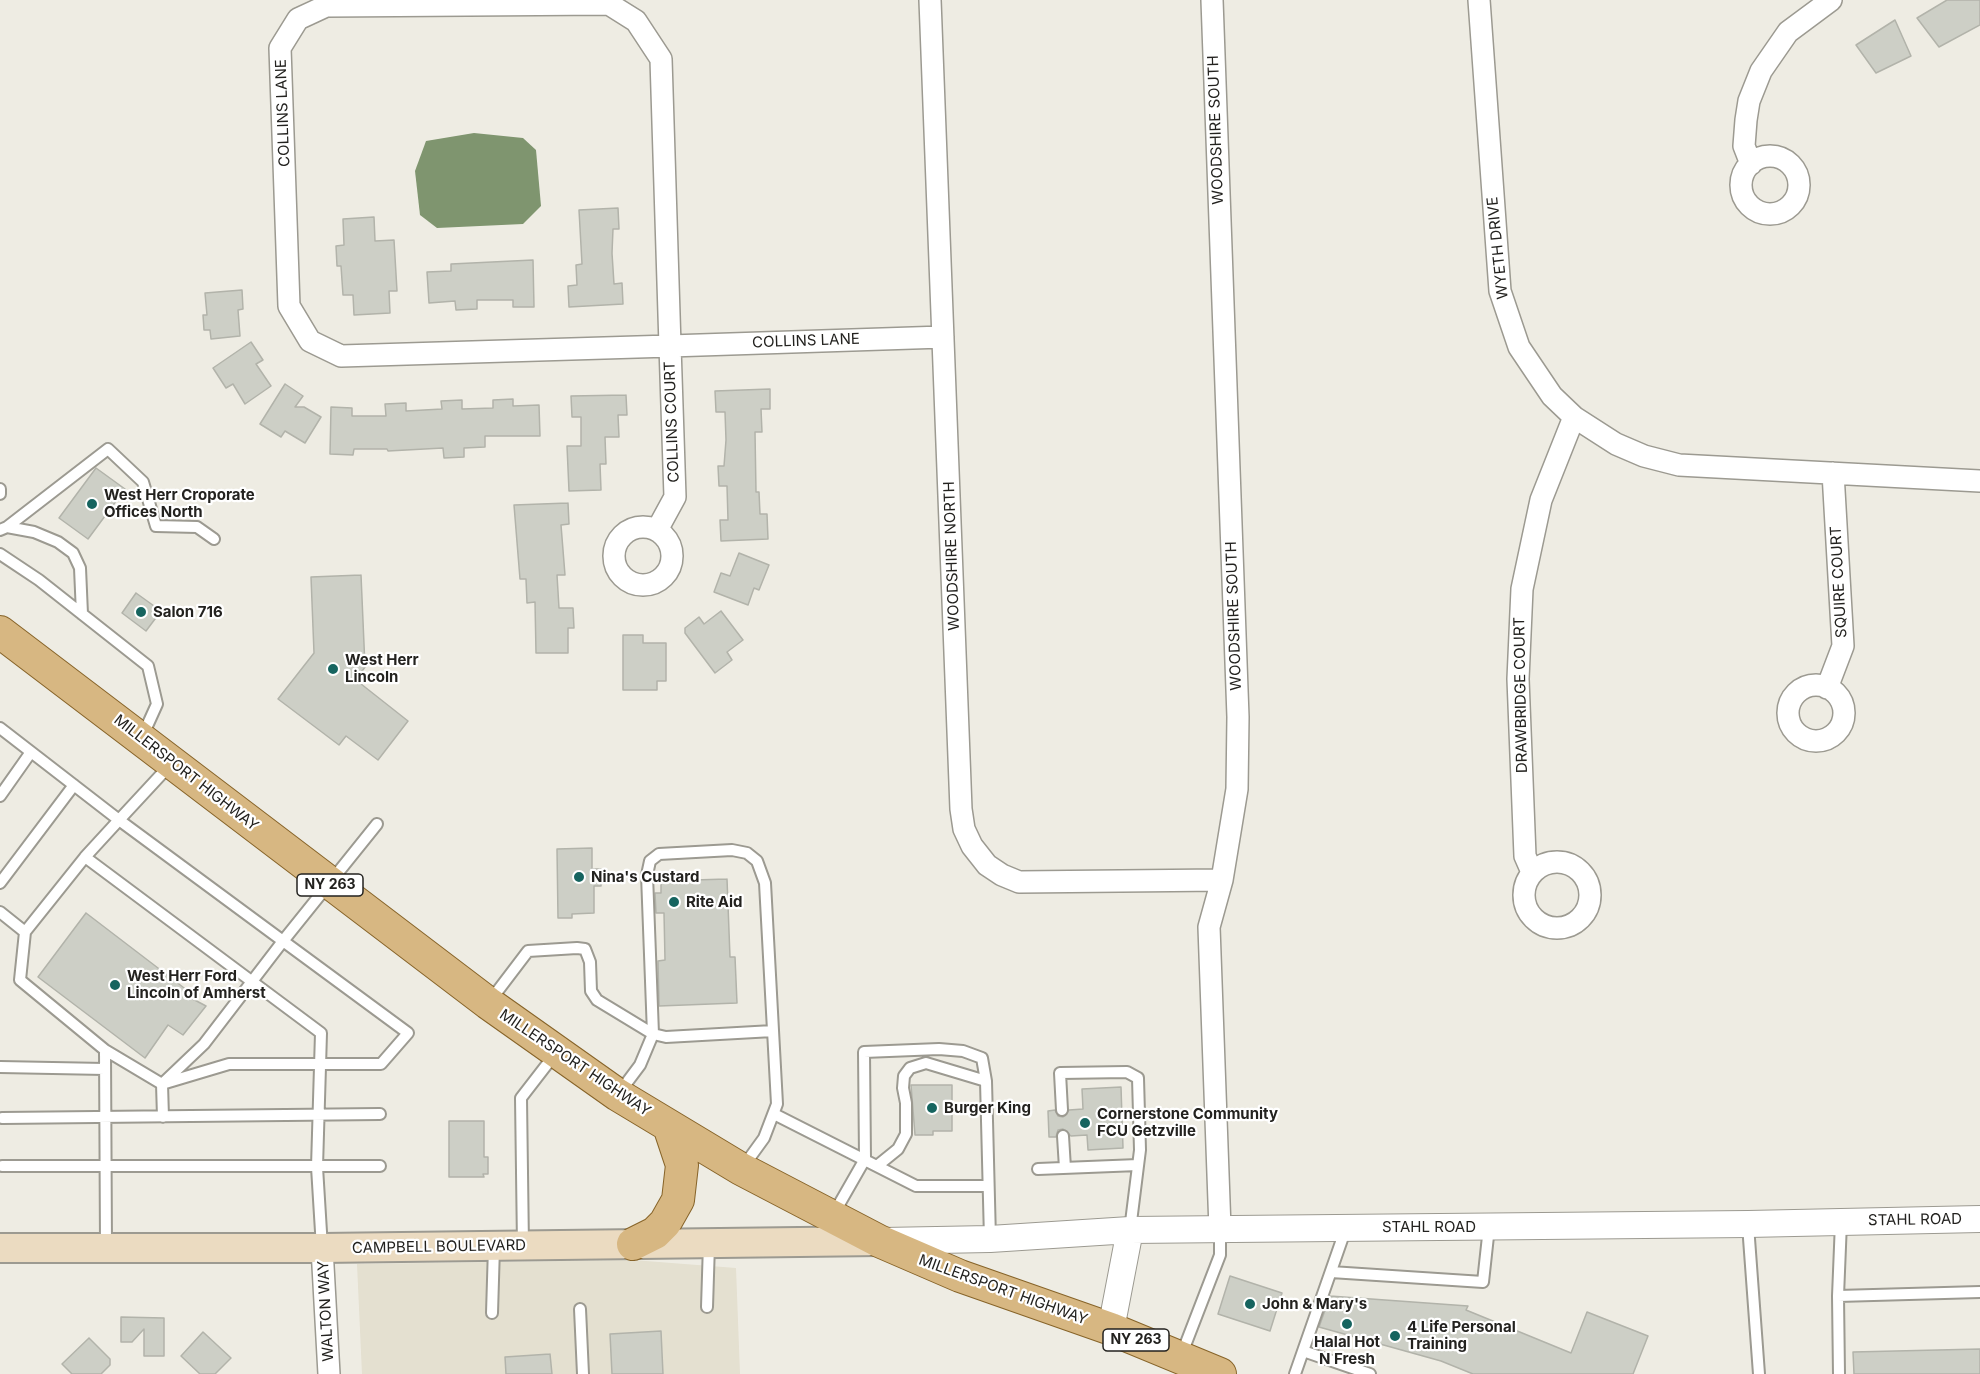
<!DOCTYPE html>
<style>
body{margin:0}
canvas{display:block;background:#eeece3}
</style>
<canvas width="1980" height="1374"></canvas>
<script>
const g = document.querySelector('canvas').getContext('2d');
g.lineJoin = 'round';
function fillPath(path, color) { g.fillStyle = color; g.fill(path, 'evenodd'); }
const toPath = rows => new Path2D(rows.map(r => 'M' + r).join(''));
function trace(path, color, width, dash) { g.strokeStyle = color; g.lineWidth = width; g.lineCap = dash ? 'butt' : 'round'; g.setLineDash(dash || []); g.stroke(path); }
function write(font, color, halo, rows, align = 'center') {
  g.font = font + ' Inter,sans-serif'; g.lineWidth = 4.5; g.setLineDash([]); g.textBaseline = 'middle'; g.strokeStyle = halo; g.fillStyle = color; for (const [text, x, y, turn = 0] of rows) {
    g.save(); g.translate(x, y); g.rotate((+turn || 0) * Math.PI / 180); g.textAlign = isNaN(turn) ? turn : align; if (halo) g.strokeText(text, 0, 0); g.fillText(text, 0, 0); g.restore();
  }
}
fillPath(toPath([
 [633,1260,736,1268,740,1374,362,1374,357,1264]
]), '#e4e0d0');
fillPath(toPath([
 [474,133,523,138,536,150,541,206,523,224,437,228,420,215,415,171,426,141]
]), '#7f956f');
const building = toPath([
 [1947,0,1980,0,1980,25,1939,47,1917,18,1947,0],
 [1895,20,1911,56,1876,73,1856,45,1895,20],
 [618,208,619,229,613,229,612,253,614,284,622,283,623,304,569,307,568,286,577,285,576,265,582,264,579,210,618,208],
 [374,217,375,241,394,240,397,291,389,291,390,313,354,315,353,295,343,295,341,266,337,266,336,246,344,245,343,219,374,217],
 [533,260,534,307,513,307,513,300,477,300,477,309,456,310,455,301,429,303,427,272,451,271,451,264,533,260],
 [242,290,243,309,238,310,240,336,211,339,210,330,204,330,203,315,207,315,205,293,242,290],
 [251,342,263,360,256,364,271,386,245,404,233,384,226,388,213,368,251,342],
 [285,384,303,396,295,407,304,407,321,417,305,443,285,431,281,437,260,424,285,384],
 [770,389,770,409,761,409,762,432,755,432,756,492,759,492,760,514,767,514,768,539,721,541,720,520,728,520,727,486,719,486,718,466,724,466,726,440,725,412,716,412,715,391,770,389],
 [626,395,627,415,618,415,619,437,605,437,606,464,600,464,601,490,569,491,567,446,581,446,581,417,572,417,571,396,626,395],
 [513,399,513,406,539,405,540,436,485,436,485,447,464,448,464,457,444,458,443,448,388,451,387,449,354,449,353,455,330,454,331,407,352,408,352,416,386,416,385,404,406,403,406,411,442,409,441,401,462,400,462,409,493,408,493,400,513,399],
 [96,468,125,489,88,539,59,518,96,468],
 [568,503,569,524,561,525,565,575,557,575,559,608,573,608,574,628,568,628,568,653,536,653,535,602,527,603,526,579,520,579,514,505,568,503],
 [739,553,769,565,759,590,754,588,748,605,714,592,721,573,730,576,739,553],
 [361,575,365,667,356,680,408,721,378,760,346,736,339,745,278,699,314,653,311,577,361,575],
 [136,593,161,611,146,631,122,613,136,593],
 [721,611,743,640,727,652,732,660,715,673,685,633,685,628,699,617,704,624,721,611],
 [623,635,643,635,643,643,666,643,666,681,657,681,657,690,623,690,623,635],
 [592,848,592,869,601,869,601,886,594,886,594,913,572,914,572,918,558,918,557,849,592,848],
 [727,879,730,957,735,957,737,1003,659,1006,658,961,665,960,664,913,656,913,655,893,661,893,661,881,727,879],
 [86,913,192,994,189,997,206,1006,183,1035,168,1025,145,1058,38,977,86,913],
 [911,1085,952,1085,952,1131,933,1131,933,1135,915,1135,911,1085],
 [1121,1087,1123,1148,1088,1150,1087,1135,1071,1136,1063,1129,1058,1130,1056,1137,1049,1137,1048,1111,1055,1110,1058,1116,1063,1117,1069,1110,1083,1109,1082,1089,1121,1087],
 [449,1121,484,1121,484,1157,488,1157,488,1174,483,1174,484,1177,449,1177,449,1121],
 [1230,1276,1282,1293,1270,1331,1218,1314,1230,1276],
 [1330,1296,1468,1306,1466,1310,1571,1353,1587,1312,1648,1336,1633,1374,1473,1374,1441,1361,1319,1327,1330,1296],
 [121,1317,164,1318,164,1356,144,1356,144,1329,132,1342,121,1342,121,1317],
 [661,1331,663,1374,612,1374,610,1334,661,1331],
 [203,1332,231,1358,215,1374,200,1374,181,1356,203,1332],
 [89,1338,110,1359,110,1365,101,1374,72,1374,62,1364,89,1338],
 [1980,1349,1980,1374,1854,1374,1853,1352,1980,1349],
 [550,1354,552,1374,506,1374,505,1357,550,1354]
]);
fillPath(building, '#cdcfc6');
trace(building, '#b2b3aa', 1.5);
const service = toPath([
 [0,489,0,494],
 [7,527,34,532,58,542,73,553,80,568,82,614],
 [0,530,7,527,108,449,143,482,156,526,197,527,214,539],
 [0,554,39,580,148,666,157,704,143,735],
 [0,728,119,820,170,765],
 [0,796,31,752],
 [85,857,119,820,283,941,377,824],
 [0,883,74,785],
 [0,912,25,932,20,980,105,1050,106,1246],
 [25,932,85,857,321,1033,317,1167,322,1248],
 [490,1001,528,951,577,948,585,949,590,962,591,991,597,1000,653,1034,666,1037,773,1031],
 [105,1050,162,1084,229,1064,381,1064,408,1033,283,941,204,1044,162,1084,163,1117],
 [0,1067,105,1069],
 [619,1093,640,1065,653,1034,647,875,650,861,659,854,732,850,747,853,757,861,765,883,777,1104,764,1138,743,1167],
 [1062,1110,1060,1073,1127,1072,1138,1078,1140,1150,1130,1230],
 [774,1114,916,1186,987,1186],
 [2,1118,380,1114],
 [1063,1136,1065,1168],
 [2,1166,380,1166],
 [877,1166,898,1149,906,1134,906,1103,903,1088,904,1076,910,1068,926,1063,986,1081],
 [1038,1169,1138,1165],
 [833,1215,865,1159,864,1052,939,1049,963,1051,982,1058,986,1081,990,1239],
 [1748,1225,1759,1374],
 [523,1246,521,1098,555,1054],
 [1331,1272,1483,1282,1489,1227],
 [1838,1296,1980,1292],
 [707,1307,709,1244],
 [580,1309,583,1374],
 [492,1313,494,1247],
 [1303,1351,1370,1374],
 [1181,1356,1220,1255,1220,1229],
 [1295,1374,1346,1228],
 [1839,1374,1838,1296,1841,1222]
]);
const minor = toPath([
 [930,0,961,809,964,829,972,846,987,865,1002,875,1019,882,1222,880],
 [1212,0,1238,717,1237,789,1222,880,1209,927,1220,1229],
 [1479,0,1500,291,1519,347,1552,396,1574,417,1616,444,1644,456,1679,465,1980,481],
 '1741 185a29 29 0 1 1 58 0a29 29 0 1 1-58 0Z',
 [1751,164,1744,146,1746,120,1749,101,1761,71,1788,32,1831,0],
 '614 556a29 29 0 1 1 58 0a29 29 0 1 1-58 0Z',
 [657,530,675,497,670,346,661,59,636,21,609,4,326,6,298,19,280,48,289,306,310,341,341,356,670,346,943,337],
 '1788 713a28 28 0 1 1 56 0a28 28 0 1 1-56 0Z',
 [1827,688,1843,646,1833,473],
 '1524 895a33 33 0 1 1 66 0a33 33 0 1 1-66 0Z',
 [1532,872,1525,856,1518,679,1522,589,1541,500,1574,417],
 [322,1248,329,1374]
]);
const tertiary = toPath([
 [883,1241,990,1239,1130,1230,1748,1224,1980,1219],
 [1111,1329,1130,1230]
]);
const secondary = toPath([
 [0,1248,322,1248,879,1241]
]);
const primary = toPath([
 [0,632,488,1003,618,1095,741,1169,879,1241,960,1276,1111,1329,1220,1374],
 [633,1244,655,1233,665,1223,678,1200,682,1165,669,1126]
]);
trace(service, '#9c9a91', 14);
trace(minor, '#9c9a91', 24);
trace(tertiary, '#9c9a91', 28);
trace(secondary, '#9c9a91', 32);
trace(primary, '#876429', 34);
trace(service, '#fff', 10);
trace(minor, '#fff', 21);
trace(tertiary, '#fff', 26);
trace(secondary, '#ebdbc1', 28);
trace(primary, '#d7b782', 32);
for (const [x, y, r, color] of [
 [92,504,6,"#16645f"],
 [141,612,6,"#16645f"],
 [333,669,6,"#16645f"],
 [579,877,6,"#16645f"],
 [674,902,6,"#16645f"],
 [115,985,6,"#16645f"],
 [932,1108,6,"#16645f"],
 [1085,1123,6,"#16645f"],
 [1250,1304,6,"#16645f"],
 [1347,1324,6,"#16645f"],
 [1395,1336,6,"#16645f"]
]) { const dot = new Path2D(); dot.arc(x, y, r, 0, 2 * Math.PI); g.fillStyle = color; g.fill(dot); trace(dot, '#fff', 2); }
for (const [x, y, w] of [
 [330,885,66],
 [1136,1340,66]
]) { const box = new Path2D(); box.roundRect(x - w / 2, y - 11, w, 22, 4.5); g.fillStyle = '#fff'; g.fill(box); trace(box, '#23221f', 1.5); }
write('bold 14px', '#23221f', null, [
 ["NY 263",330,885],
 ["NY 263",1136,1340]
]);
write('15px', '#23221f', '#fff', [
 ["COLLINS LANE",283,113,-92],
 ["WOODSHIRE SOUTH",1216,130,-92],
 ["WYETH DRIVE",1498,248,-96],
 ["COLLINS LANE",806,341,-2],
 ["COLLINS COURT",672,422,-92],
 ["WOODSHIRE NORTH",952,556,-92],
 ["SQUIRE COURT",1839,582,-93],
 ["WOODSHIRE SOUTH",1234,616,-92],
 ["DRAWBRIDGE COURT",1521,695,-91],
 ["MILLERSPORT HIGHWAY",186,773,38],
 ["MILLERSPORT HIGHWAY",575,1063,34],
 ["STAHL ROAD",1915,1220,-1],
 ["STAHL ROAD",1429,1227],
 ["CAMPBELL BOULEVARD",439,1247,-1],
 ["MILLERSPORT HIGHWAY",1003,1290,20],
 ["WALTON WAY",326,1311,-93]
]);
write('bold 15px', '#23221f', '#fff', [
 ["West Herr Croporate",104,495],
 ["Offices North",104,512],
 ["Salon 716",153,612],
 ["West Herr",345,660],
 ["Lincoln",345,677],
 ["Nina's Custard",591,877],
 ["Rite Aid",686,902],
 ["West Herr Ford",127,976],
 ["Lincoln of Amherst",127,993],
 ["Burger King",944,1108],
 ["Cornerstone Community",1097,1114],
 ["FCU Getzville",1097,1131],
 ["John & Mary's",1262,1304],
 ["4 Life Personal",1407,1327],
 ["Training",1407,1344],
 ["Halal Hot",1347,1342,"center"],
 ["N Fresh",1347,1359,"center"]
], 'left');
</script>
